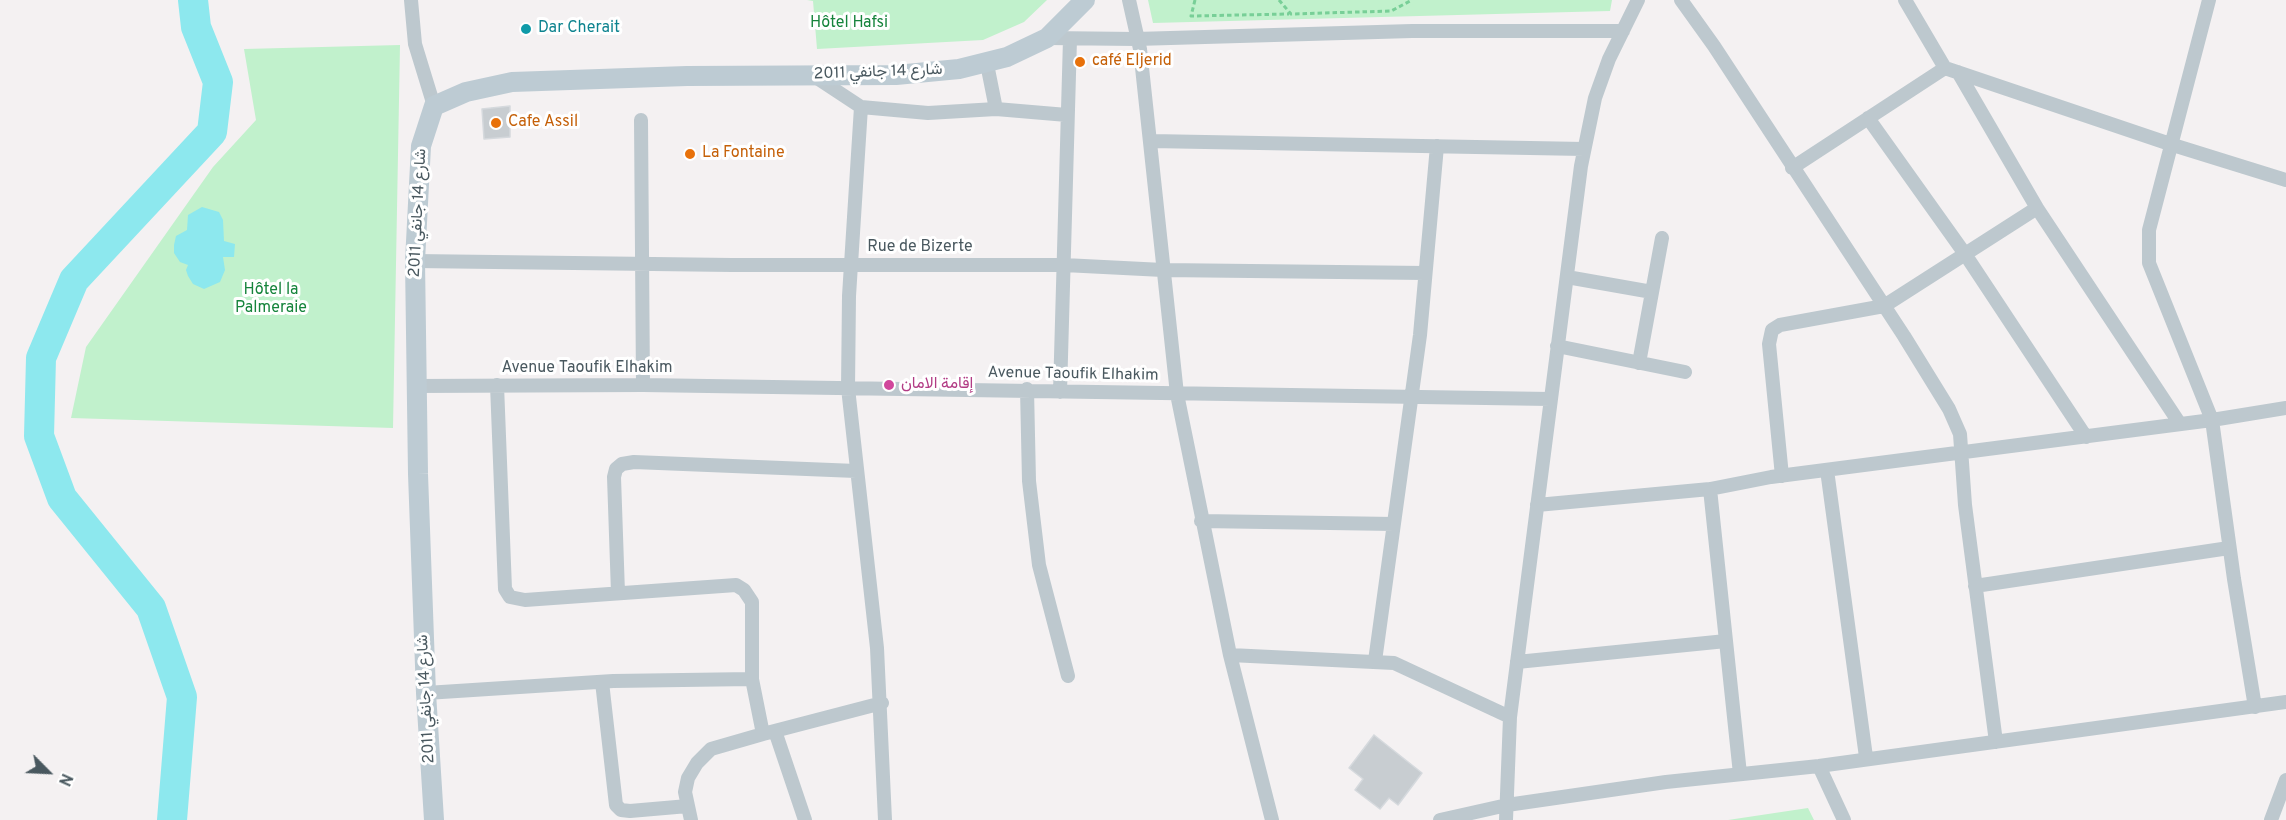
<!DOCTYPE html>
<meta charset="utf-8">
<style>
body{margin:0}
#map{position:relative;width:2286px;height:820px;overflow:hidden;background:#f4f1f2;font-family:Overpass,sans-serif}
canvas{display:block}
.north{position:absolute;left:18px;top:742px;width:60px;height:60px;-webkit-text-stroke:4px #fff;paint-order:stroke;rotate:114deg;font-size:16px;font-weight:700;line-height:24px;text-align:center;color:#49585f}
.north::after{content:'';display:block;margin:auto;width:21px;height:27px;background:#49585f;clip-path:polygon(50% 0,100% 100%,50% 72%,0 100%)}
</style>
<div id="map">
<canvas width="2286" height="820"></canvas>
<div class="north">N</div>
</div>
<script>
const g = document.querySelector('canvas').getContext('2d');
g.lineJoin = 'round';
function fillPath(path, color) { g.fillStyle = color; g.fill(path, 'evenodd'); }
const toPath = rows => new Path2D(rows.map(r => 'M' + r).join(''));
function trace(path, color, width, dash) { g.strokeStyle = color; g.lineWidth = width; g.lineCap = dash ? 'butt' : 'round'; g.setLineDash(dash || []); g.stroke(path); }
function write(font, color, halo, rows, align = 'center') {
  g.font = font + ' Overpass,Vazirmatn,sans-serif'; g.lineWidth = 6; g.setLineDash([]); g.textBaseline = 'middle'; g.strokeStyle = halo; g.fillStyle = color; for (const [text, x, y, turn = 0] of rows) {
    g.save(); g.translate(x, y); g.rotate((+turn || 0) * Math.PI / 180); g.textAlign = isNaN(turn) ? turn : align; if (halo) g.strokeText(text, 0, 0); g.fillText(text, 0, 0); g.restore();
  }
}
fillPath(toPath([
 [807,0,1047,0,1024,22,983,40,817,49,813,1],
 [1148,0,1612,0,1610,11,1153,23],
 [400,45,393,428,71,418,86,347,213,167,256,120,244,49],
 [1808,808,1814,820,1728,820]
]), '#c1f1cc');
fillPath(toPath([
 [202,207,219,212,223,220,224,241,235,244,234,257,223,257,225,270,220,282,204,289,193,284,188,276,186,270,188,265,180,262,174,253,174,245,176,236,187,230,188,215]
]), '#8de8ee');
trace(toPath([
 [172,820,182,697,151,608,62,498,39,436,41,358,74,280,212,132,218,82,196,27,193,0]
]), '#8de8ee', 30);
const building = toPath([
 [510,106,510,137,484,139,482,109,510,106],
 [1374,735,1422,773,1398,805,1389,798,1380,809,1355,790,1363,779,1349,768,1374,735]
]);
fillPath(building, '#c8cdd1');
trace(building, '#d5d9dd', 1.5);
trace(toPath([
 [1195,0,1191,16,1289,14],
 [1279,0,1291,14,1391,11,1412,0]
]), '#78cf97', 3, [4.5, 3]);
trace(toPath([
 [411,0,415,44,434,106],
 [1129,0,1140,49,1177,394,1230,655,1272,820],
 [1681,0,1714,46,1904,336,1949,409,1960,434,1965,505,1996,742],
 [1047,38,1136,39,1412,31,1623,31],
 [987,64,996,109,1067,115],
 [1945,68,2173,145,2286,180],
 [1958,72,2037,208,2180,424],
 [814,76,861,107,928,113,996,109],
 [861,107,849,296,848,388,877,648,885,820],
 [1868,118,1965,254,2086,437],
 [641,120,643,385],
 [1151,141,1584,149],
 [1792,168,1945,68,1905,0],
 [415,261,732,265,1064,265,1163,270,1425,273],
 [1567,277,1652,292],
 [1557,346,1685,372],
 [1639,363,1662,238],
 [416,386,643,385,1550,399],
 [1027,389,1029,481,1039,565,1068,676],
 [1060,392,1070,39],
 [1827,470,1866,757],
 [1782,476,1769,344,1772,330,1780,325,1884,306,2037,208],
 [1710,489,1740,774],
 [1537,505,1710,489,1771,477,2212,420,2149,263,2149,230,2209,0],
 [1201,521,1394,524],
 [1975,586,2229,548],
 [618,593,614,477,616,469,622,464,634,462,856,471],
 [1230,655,1394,663,1510,717],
 [1375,661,1420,335,1437,146],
 [1517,662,1726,641],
 [752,679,763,734,882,703],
 [602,682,616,805,621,810,630,811,688,806],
 [426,693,613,681,752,679,752,602,744,590,736,585,525,600,510,597,505,589,497,385],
 [2255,707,2234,579,2212,420,2286,408],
 [775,731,805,820],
 [1819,766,1844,820],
 [691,820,685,792,688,778,697,763,711,749,763,734],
 [1440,820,1507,805,1666,782,1819,766,2286,702],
 [1506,820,1510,717,1581,166,1595,98,1609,59,1638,0],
 [2271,820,2286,780]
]), '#bdc8ce', 14);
trace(toPath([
 [434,820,426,693,418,474,415,261,421,146,434,106,466,92,512,82,687,76,896,75,959,69,1007,57,1047,38,1085,0]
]), '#bdcbd3', 20);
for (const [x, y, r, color] of [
 [526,29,6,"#0f9aa8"],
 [1080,62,6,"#e8710a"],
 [496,123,6,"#e8710a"],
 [690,154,6,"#e8710a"],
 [889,385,6,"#d1479c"]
]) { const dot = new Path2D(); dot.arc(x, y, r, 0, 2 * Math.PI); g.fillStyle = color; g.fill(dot); trace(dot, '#fff', 2); }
write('16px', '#16843c', '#fff', [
 ["Hôtel Hafsi",849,24],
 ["Hôtel la",271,291],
 ["Palmeraie",271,309]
]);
write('16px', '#0d838f', '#fff', [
 ["Dar Cherait",538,29]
], 'left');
write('16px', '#c56008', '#fff', [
 ["café Eljerid",1092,62],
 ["Cafe Assil",508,123],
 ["La Fontaine",702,154]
], 'left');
write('16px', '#49585f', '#fff', [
 ["شارع 14 جانفي 2011",878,73,-2],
 ["شارع 14 جانفي 2011",419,213,-87],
 ["Rue de Bizerte",920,248],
 ["Avenue Taoufik Elhakim",587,369],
 ["Avenue Taoufik Elhakim",1073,375,1],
 ["شارع 14 جانفي 2011",427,699,-93]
]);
write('16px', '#b23c85', '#fff', [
 ["إقامة الامان",901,385]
], 'left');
</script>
